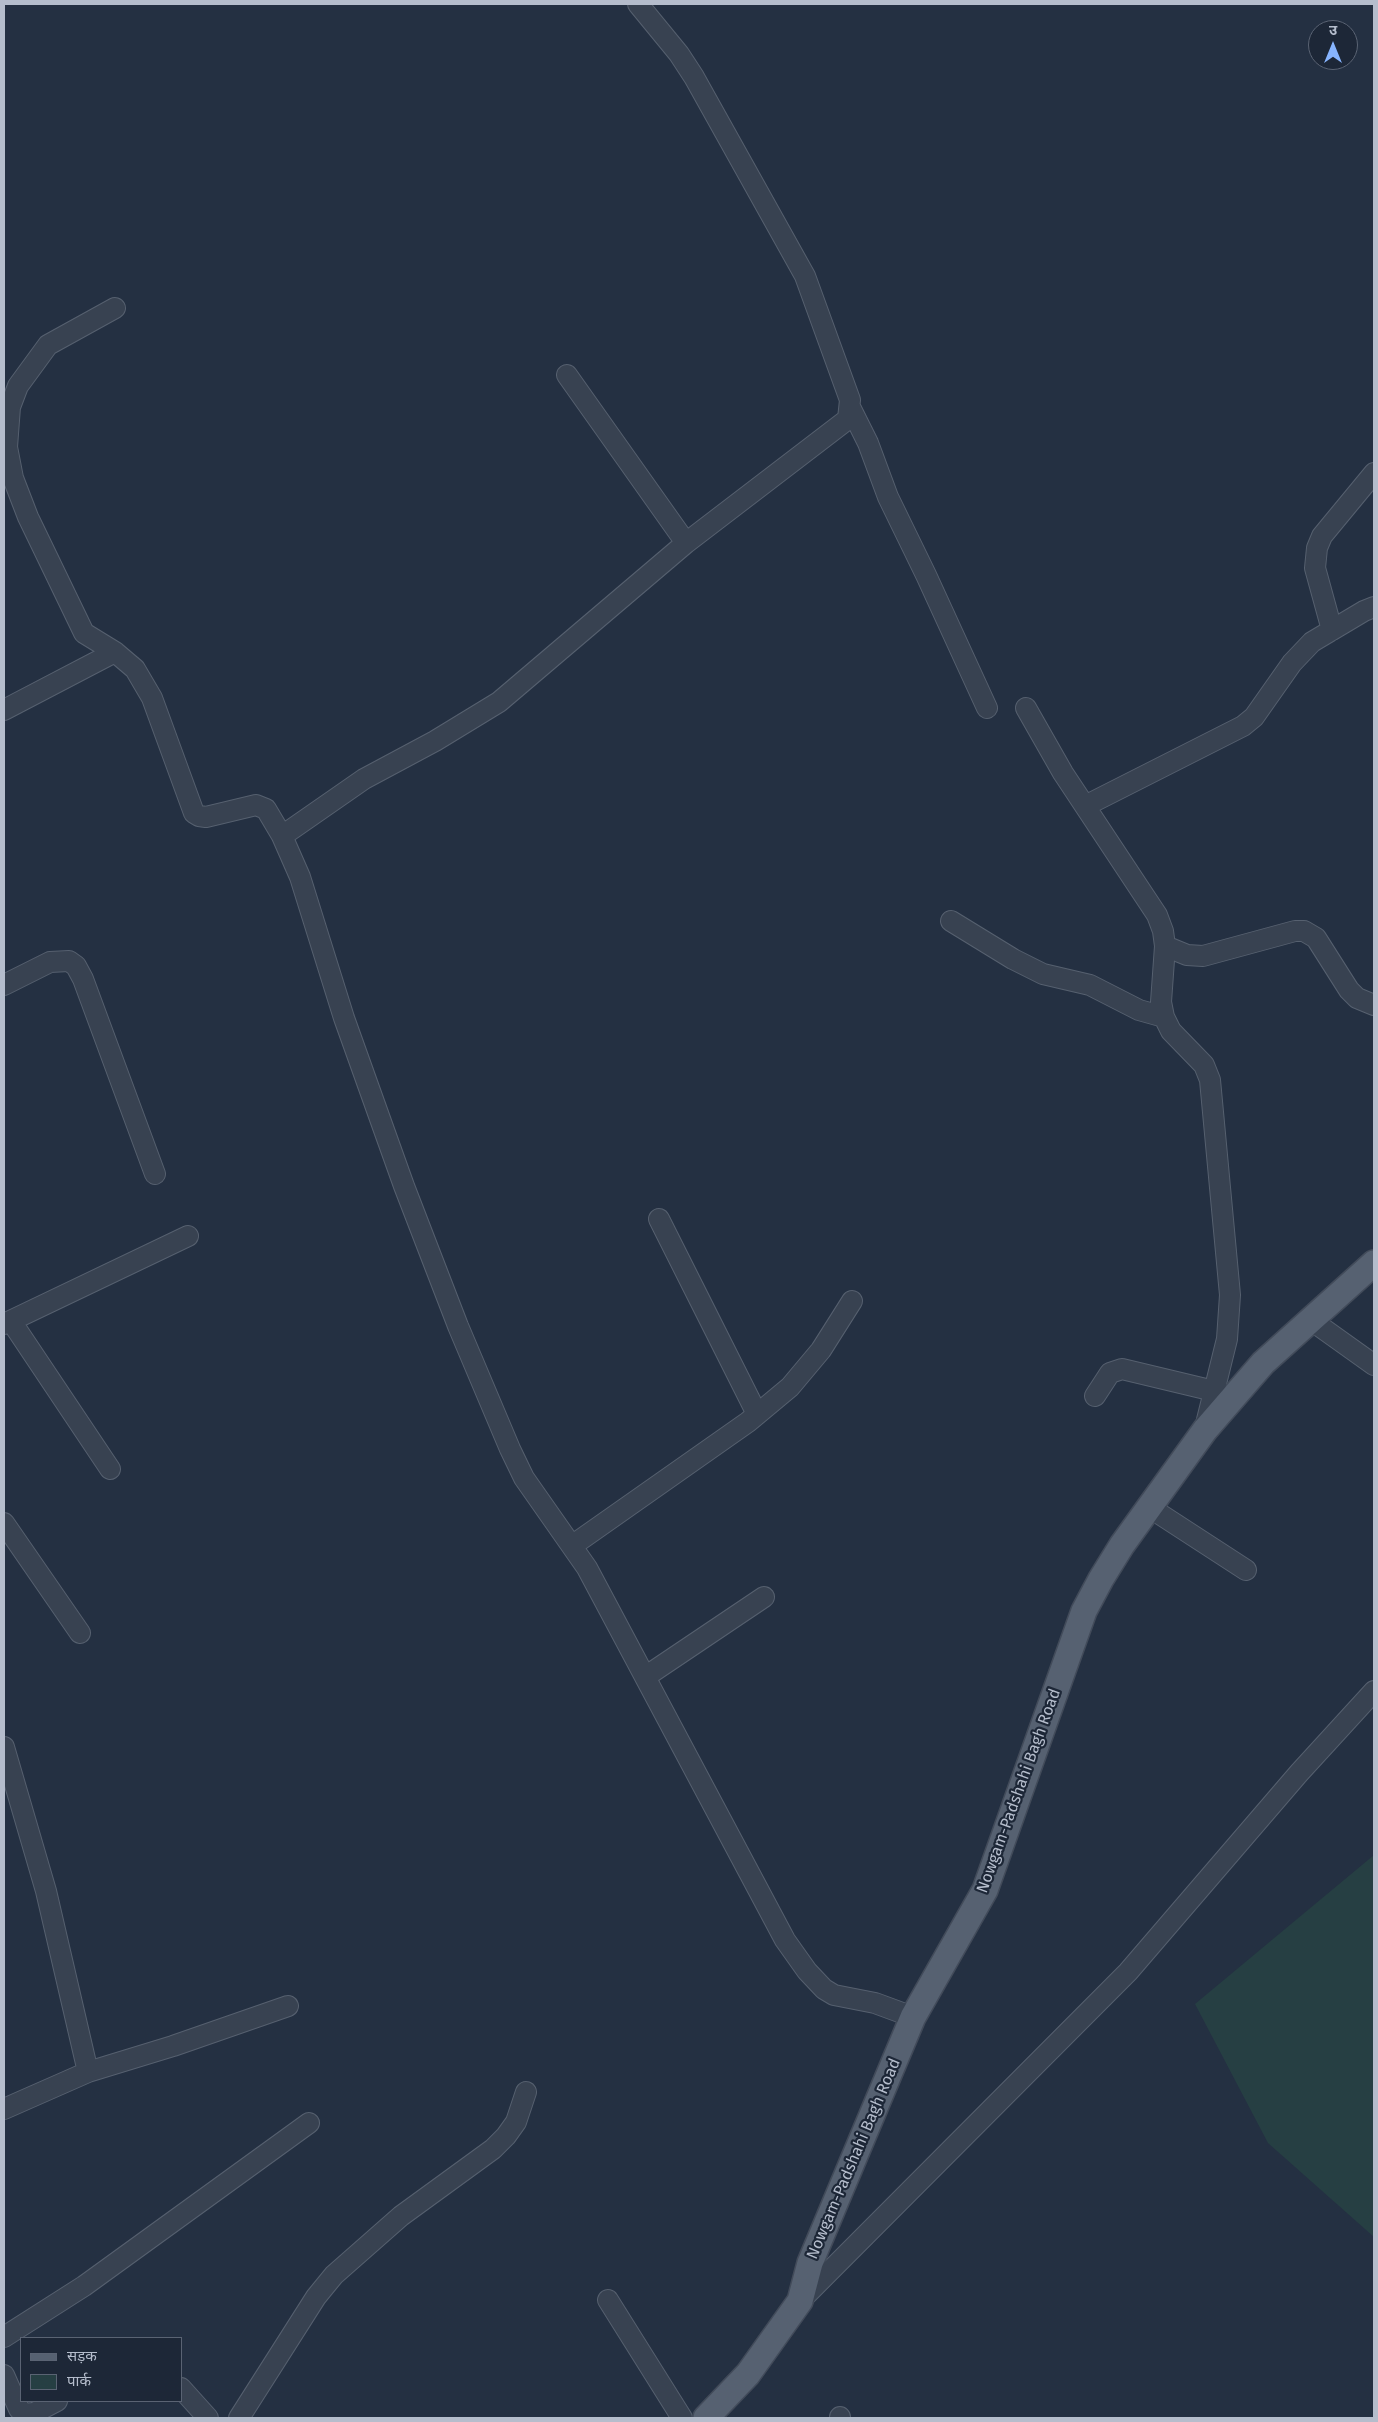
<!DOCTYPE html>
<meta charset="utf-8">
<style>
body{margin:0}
#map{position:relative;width:1378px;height:2422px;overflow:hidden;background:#243042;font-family:"Fira Sans","Noto Sans Devanagari",sans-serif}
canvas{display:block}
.frame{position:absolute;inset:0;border:5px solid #b5bdcc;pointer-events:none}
.legend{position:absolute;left:20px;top:2337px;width:162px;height:65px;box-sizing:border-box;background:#1d2737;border:1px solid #5a6373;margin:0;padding:6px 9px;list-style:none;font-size:15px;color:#b5bdcc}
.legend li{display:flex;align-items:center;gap:10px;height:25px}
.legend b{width:25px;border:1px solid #5a6373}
.north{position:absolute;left:1308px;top:20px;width:50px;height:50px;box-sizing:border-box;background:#1d2737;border:1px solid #5a6373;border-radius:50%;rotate:0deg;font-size:14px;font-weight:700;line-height:20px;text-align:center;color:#b5bdcc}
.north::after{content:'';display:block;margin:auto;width:18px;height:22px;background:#87b4fe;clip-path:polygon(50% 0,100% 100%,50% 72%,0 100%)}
</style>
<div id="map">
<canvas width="1378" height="2422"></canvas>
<div class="frame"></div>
<ul class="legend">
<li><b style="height:6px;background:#566171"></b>सड़क</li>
<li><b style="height:14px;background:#263f43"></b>पार्क</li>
</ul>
<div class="north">उ</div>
</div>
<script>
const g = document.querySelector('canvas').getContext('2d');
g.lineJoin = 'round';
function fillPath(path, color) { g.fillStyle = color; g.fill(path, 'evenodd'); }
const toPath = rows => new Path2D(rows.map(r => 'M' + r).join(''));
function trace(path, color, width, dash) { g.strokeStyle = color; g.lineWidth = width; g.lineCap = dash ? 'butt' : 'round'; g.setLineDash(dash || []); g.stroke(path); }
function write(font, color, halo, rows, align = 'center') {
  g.font = font + ' "Fira Sans",sans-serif'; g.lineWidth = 4.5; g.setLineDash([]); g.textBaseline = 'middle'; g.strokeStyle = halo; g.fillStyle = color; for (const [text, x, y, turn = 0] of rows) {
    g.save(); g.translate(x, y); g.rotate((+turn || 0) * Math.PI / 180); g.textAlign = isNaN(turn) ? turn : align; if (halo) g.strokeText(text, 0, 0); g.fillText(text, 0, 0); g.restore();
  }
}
fillPath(toPath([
 [1374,1855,1374,2237,1268,2143,1195,2004]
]), '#263f43');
const minor = toPath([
 [115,308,48,345,18,386,10,407,7,447,13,478,28,517,84,633,115,652,135,669,152,698,194,813,199,816,206,817,256,805,266,809,282,836,300,877,344,1018,404,1186,458,1326,510,1449,524,1478,587,1568,785,1940,807,1971,824,1989,834,1995,875,2003,913,2017],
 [567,375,686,543],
 [850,407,868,443,888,497,926,575,987,708],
 [1332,630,1315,568,1317,548,1322,536,1374,473],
 [1026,708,1063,773,1157,915,1163,931,1165,946,1161,1002,1164,1017,1171,1031,1204,1065,1210,1080,1230,1295,1227,1339,1205,1428],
 [4,710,115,652],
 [1085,806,1243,726,1254,717,1292,663,1312,642,1364,611,1374,607],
 [282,836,364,779,435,741,499,702,686,543,848,419,850,400,805,276,694,77,679,54,638,4],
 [951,921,1013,959,1043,974,1090,985,1139,1010,1164,1017],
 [1165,946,1187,955,1203,956,1295,931,1304,931,1316,938,1349,990,1357,998,1374,1005],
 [4,985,50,962,69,961,76,966,83,979,155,1174],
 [659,1219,757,1414],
 [1311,1320,1374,1365],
 [11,1321,110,1469],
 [4,1324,188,1236],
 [1095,1396,1110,1373,1122,1369,1214,1391],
 [1149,1507,1246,1570],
 [4,1523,80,1633],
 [573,1545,748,1422,790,1387,821,1350,852,1301],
 [645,1677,764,1597],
 [4,1747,46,1891,88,2072],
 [4,2109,88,2072,173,2046,288,2006],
 [608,2300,682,2418],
 [800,2301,1128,1972,1299,1773,1374,1691],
 [4,2337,84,2286,309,2123],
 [4,2375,19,2409,24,2414,34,2413,57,2401],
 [181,2388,208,2418],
 [840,2417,840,2418],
 [239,2418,316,2297,334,2275,401,2216,493,2149,506,2136,516,2122,526,2092]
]);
const major = toPath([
 [706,2418,748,2374,800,2301,810,2263,913,2017,985,1890,1084,1611,1101,1579,1122,1545,1205,1430,1263,1363,1374,1263]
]);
trace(minor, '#56606f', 22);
trace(major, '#424b5a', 28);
trace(minor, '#384251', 20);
trace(major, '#566171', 25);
write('16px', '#b5bdcc', '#1d2737', [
 ["Nowgam-Padshahi Bagh Road",1019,1791,-70],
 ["Nowgam-Padshahi Bagh Road",854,2159,-67]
]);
</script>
